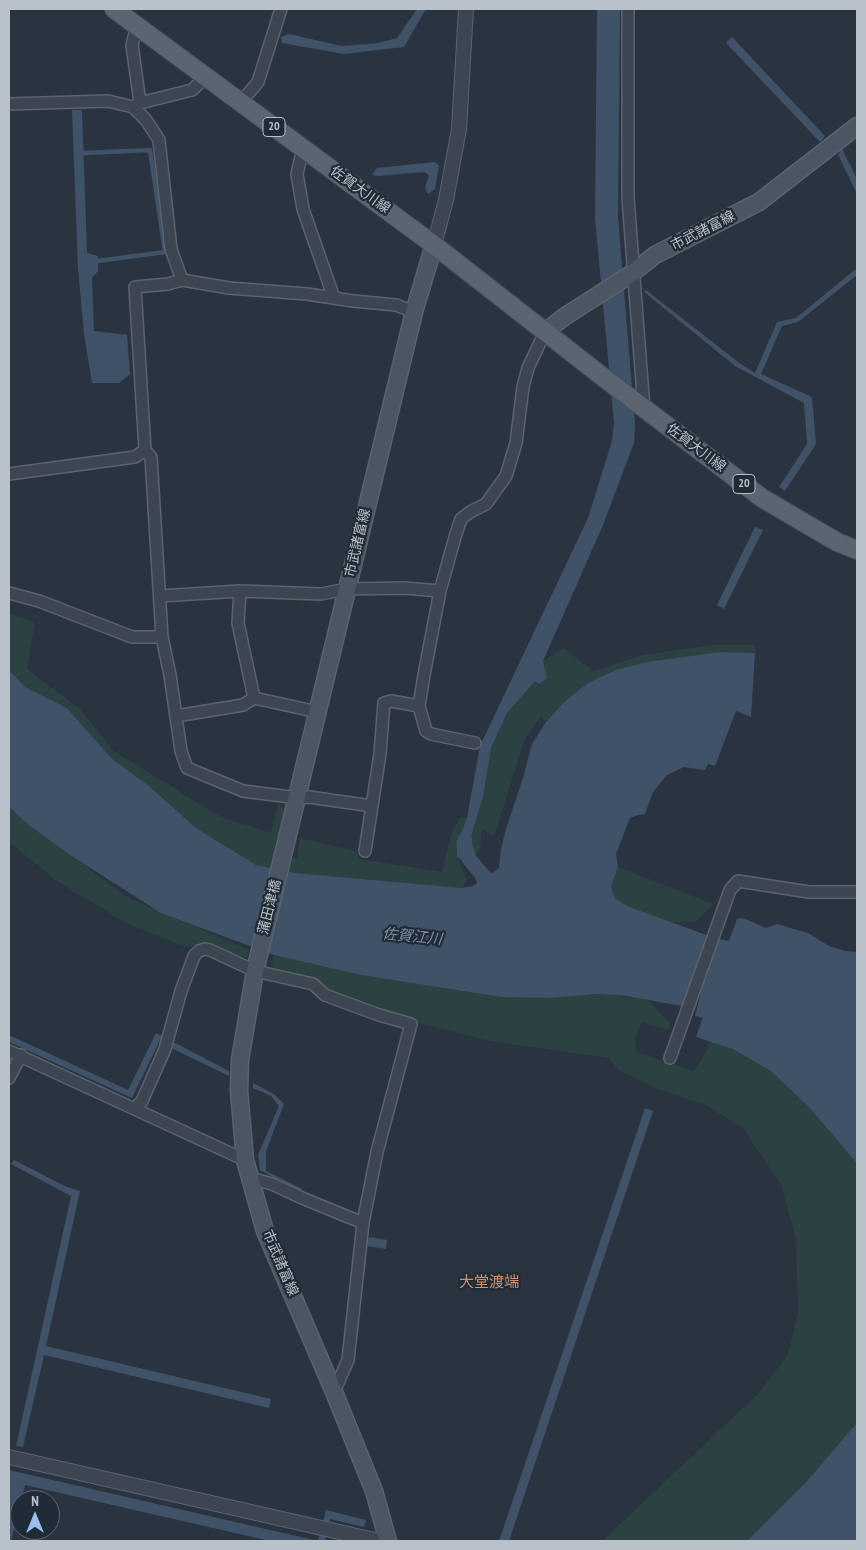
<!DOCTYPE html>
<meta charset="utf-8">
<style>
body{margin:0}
#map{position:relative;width:866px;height:1550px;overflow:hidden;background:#293440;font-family:"PT Sans Narrow",sans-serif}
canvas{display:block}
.frame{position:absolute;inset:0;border:10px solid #b9c1ca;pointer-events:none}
.north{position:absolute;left:10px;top:1490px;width:50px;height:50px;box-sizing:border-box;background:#212b35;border:1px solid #5e6771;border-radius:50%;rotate:0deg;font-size:14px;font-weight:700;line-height:20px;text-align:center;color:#b9c1ca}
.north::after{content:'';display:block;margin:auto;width:18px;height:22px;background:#98bff0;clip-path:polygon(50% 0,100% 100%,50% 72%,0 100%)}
</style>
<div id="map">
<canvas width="866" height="1550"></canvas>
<div class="frame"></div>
<div class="north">N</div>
</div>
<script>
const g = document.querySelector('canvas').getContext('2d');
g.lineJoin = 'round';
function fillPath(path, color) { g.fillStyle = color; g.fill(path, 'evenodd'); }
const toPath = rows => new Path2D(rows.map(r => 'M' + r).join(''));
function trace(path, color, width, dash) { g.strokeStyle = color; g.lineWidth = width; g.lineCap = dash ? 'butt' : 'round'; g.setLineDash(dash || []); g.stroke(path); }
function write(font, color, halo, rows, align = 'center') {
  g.font = font + ' "PT Sans Narrow","Noto Sans JP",sans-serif'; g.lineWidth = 4.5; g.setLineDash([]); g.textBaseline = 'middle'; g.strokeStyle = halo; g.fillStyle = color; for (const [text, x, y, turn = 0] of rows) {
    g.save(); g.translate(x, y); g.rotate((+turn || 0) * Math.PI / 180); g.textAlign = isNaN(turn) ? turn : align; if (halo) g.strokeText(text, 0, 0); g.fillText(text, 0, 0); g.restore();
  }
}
fillPath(toPath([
 [9,614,35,622,27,669,79,708,114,751,221,817,271,833,278,804,284,808,276,852,297,858,300,838,355,851,360,859,442,872,452,831,461,817,467,818,457,844,457,857,467,880,462,888,296,873,256,865,196,828,149,786,111,758,67,708,25,687,9,670],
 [712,645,755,645,755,653,721,652,564,702,546,722,541,716,524,741,494,837,482,830,480,848,475,855,470,840,483,797,491,748,507,713,535,681,547,678,543,661,563,648,594,671,643,655],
 [9,807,30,826,129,898,249,950,247,958,206,944,186,947,128,924,58,882,9,842],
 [618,867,713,904,696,922,668,922,627,906,615,898,611,887],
 [274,955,361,975,501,997,549,998,598,994,646,999,670,1023,668,1030,642,1022,635,1039,636,1052,694,1071,707,1050,709,1042,696,1037,703,1017,857,1123,857,1429,747,1541,602,1541,760,1392,788,1354,798,1313,796,1238,781,1185,742,1127,705,1105,655,1088,618,1070,609,1058,490,1041,416,1022,327,992,317,979,272,967]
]), '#2c4142');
fillPath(toPath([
 [417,9,426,9,404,47,344,54,282,43,281,37,289,34,342,46,378,43,397,38],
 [597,9,620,9,618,218,635,424,634,443,603,525,543,661,547,678,539,684,535,681,507,713,491,748,483,797,470,840,475,855,464,862,457,857,457,844,467,818,480,746,588,518,612,441,614,422,595,218],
 [732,37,825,136,820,142,726,43],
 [72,110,82,110,87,253,98,256,98,271,92,278,94,331,127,335,130,374,119,383,92,383,84,334,78,268],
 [842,149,857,179,857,194,838,155],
 [435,162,439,166,435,189,428,194,425,188,429,175,424,172,377,176,372,175,377,168],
 [857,268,857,275,798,322,782,326,761,374,812,397,816,444,785,491,779,487,807,444,804,403,735,366,644,292,646,290,738,362,755,373,777,322,796,318],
 [755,527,763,530,724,609,717,605],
 [721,652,755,653,751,717,736,711,715,766,708,764,705,770,684,767,667,775,653,792,645,814,638,815,630,818,616,854,618,867,611,887,615,898,627,906,709,936,682,1006,626,996,598,994,549,998,501,997,361,975,274,955,161,913,70,855,30,826,9,807,9,670,25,687,67,708,111,758,149,786,196,828,256,865,296,873,462,888,473,886,478,882,475,876,485,868,492,873,499,868,501,849,506,829,523,778,532,744,546,722,564,702,588,683,616,670,647,662],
 [743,918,766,928,777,924,808,933,829,946,845,951,857,952,857,1163,808,1106,771,1071,733,1049,696,1037,703,1018,695,1016,705,975,717,939,729,941,737,919],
 [156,1033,229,1071,229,1076,159,1042,132,1098,9,1042,9,1035,128,1090],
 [253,1083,274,1094,284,1104,266,1151,266,1171,302,1189,300,1192,260,1170,258,1155,279,1106,271,1096,253,1088],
 [645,1108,653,1111,509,1541,499,1541],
 [14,1160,67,1187,80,1191,46,1346,271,1399,269,1408,44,1355,23,1447,16,1446,71,1196,11,1164],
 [369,1237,387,1240,386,1249,367,1246],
 [857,1423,857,1541,747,1541,808,1480],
 [9,1470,318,1541,326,1510,366,1520,364,1527,330,1519,325,1541,270,1541,25,1485,11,1541,9,1541]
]), '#405268');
trace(toPath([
 [84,153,150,150,165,252,98,261]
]), '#405268', 4.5);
trace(toPath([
 [465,840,464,843,469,859,480,872,490,889]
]), '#405268', 15);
const minor = toPath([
 [628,9,628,198,644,409],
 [241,102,258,82,281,9],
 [140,103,192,90,206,77],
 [9,104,108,101,133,107,146,120,159,140,171,249,182,280],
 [133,107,140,103,132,45,137,26],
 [303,149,297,174,303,209,334,298],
 [9,474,135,457,145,450],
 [240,591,238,623,254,698],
 [9,593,39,601,132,637,162,637],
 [160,596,240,591,321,594,347,589,404,588,440,591],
 [176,716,243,705,254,698,318,712],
 [475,743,431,734,426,731,419,706,424,675,440,591,455,537,461,519,470,512,486,504,506,476,516,443,523,387,528,368,545,332],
 [372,806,309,797,298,798,243,791,187,768,181,751,170,675,162,637,151,457,145,450,135,287,168,284,182,280,229,288,307,294,353,301,396,305,414,312],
 [365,851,380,754,384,703,391,701,419,706],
 [9,1051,245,1160],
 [670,1058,730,890,738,881,809,892,857,892],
 [9,1078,21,1055],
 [135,1108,142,1101,165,1049,181,991,194,956,199,951,205,949,210,950,255,971,313,984,325,995,379,1015,411,1024,377,1152,363,1223,348,1360,334,1392],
 [250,1178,272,1184,302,1198,363,1223]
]);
const tertiary = toPath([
 [434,245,446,200,459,129,466,9],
 [9,1457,379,1541]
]);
const secondary = toPath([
 [545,332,564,317,631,274,655,255,759,202,857,126],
 [388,1541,374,1491,334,1392,265,1231,245,1160,239,1091,240,1060,255,971,414,312,434,245]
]);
const primary = toPath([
 [114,9,434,245,603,377,762,498,837,542,857,550]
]);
trace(minor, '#5a646d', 14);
trace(tertiary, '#5a646d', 16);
trace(secondary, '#5a646d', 19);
trace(primary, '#464f59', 20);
trace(minor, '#3d4650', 11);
trace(tertiary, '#3d4650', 14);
trace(secondary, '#4b5563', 16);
trace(primary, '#5b6570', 18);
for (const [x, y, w] of [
 [274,127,22],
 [744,484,22]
]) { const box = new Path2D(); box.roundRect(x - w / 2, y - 9.5, w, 19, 4); g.fillStyle = '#212b35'; g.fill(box); trace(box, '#b9c1ca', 1); }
write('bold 12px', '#b9c1ca', null, [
 ["20",274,127],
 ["20",744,484]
]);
write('14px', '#b9c1ca', '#212b35', [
 ["佐賀大川線",360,190,36],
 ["市武諸富線",703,231,-27],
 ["佐賀大川線",696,448,37],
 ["市武諸富線",358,543,-77],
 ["蒲田津橋",270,907,-76],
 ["市武諸富線",280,1263,67]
]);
write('italic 15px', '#7d93aa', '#212b35', [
 ["佐賀江川",412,937,6]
]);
write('15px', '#ce9471', '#212b35', [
 ["大堂渡端",489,1283]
]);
</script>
